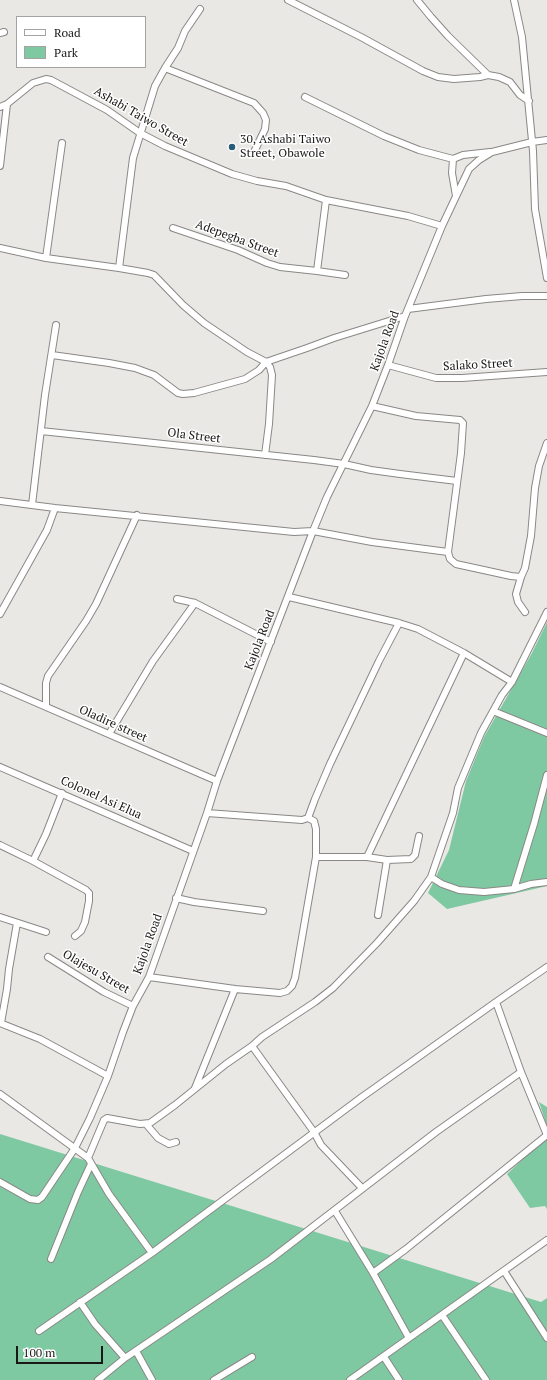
<!DOCTYPE html>
<style>
body{margin:0}
#map{position:relative;width:547px;height:1380px;overflow:hidden;background:#eae8e5;font-family:"PT Serif",serif}
canvas{display:block}
.legend{position:absolute;left:16px;top:16px;width:130px;height:52px;box-sizing:border-box;background:#fff;border:1px solid #a3a3a2;margin:0;padding:5px 7px;list-style:none;font-size:12px;color:#191817}
.legend li{display:flex;align-items:center;gap:8px;height:20px}
.legend b{width:20px;border:1px solid #a3a3a2}
.scale{position:absolute;left:16px;top:1346px;width:87px;height:18px;box-sizing:border-box;border:2px solid #191817;border-top:0;padding-left:5px;font-size:12px;line-height:14px;white-space:nowrap;color:#191817;-webkit-text-stroke:3px #fff;paint-order:stroke}
</style>
<div id="map">
<canvas width="547" height="1380"></canvas>
<ul class="legend">
<li><b style="height:5px;background:#fff"></b>Road</li>
<li><b style="height:11px;background:#7ec9a2"></b>Park</li>
</ul>
<div class="scale">100 m</div>
</div>
<script>
const g = document.querySelector('canvas').getContext('2d');
g.lineJoin = 'round';
function fillPath(path, color) { g.fillStyle = color; g.fill(path, 'evenodd'); }
const toPath = rows => new Path2D(rows.map(r => 'M' + r).join(''));
function trace(path, color, width, dash) { g.strokeStyle = color; g.lineWidth = width; g.lineCap = dash ? 'butt' : 'round'; g.setLineDash(dash || []); g.stroke(path); }
function write(font, color, halo, rows, align = 'center') {
  g.font = font + ' "PT Serif",serif'; g.lineWidth = 3; g.setLineDash([]); g.textBaseline = 'middle'; g.strokeStyle = halo; g.fillStyle = color; for (const [text, x, y, turn = 0] of rows) {
    g.save(); g.translate(x, y); g.rotate((+turn || 0) * Math.PI / 180); g.textAlign = isNaN(turn) ? turn : align; if (halo) g.strokeText(text, 0, 0); g.fillText(text, 0, 0); g.restore();
  }
}
fillPath(toPath([
 [547,622,547,886,447,909,428,893,449,850,466,781,484,737,532,653],
 [539,1102,547,1107,547,1126],
 [0,1134,541,1302,547,1298,547,1380,0,1380],
 [547,1137,547,1209,545,1206,530,1208,507,1174]
]), '#7ec9a2');
const street = toPath([
 [288,0,361,37,423,71,438,77,454,79,480,77,488,75,499,77,510,82,520,95,529,101],
 [417,0,431,17,448,36,488,75],
 [514,0,522,37,533,151,535,209,547,278],
 [0,33,4,32],
 [165,68,178,48,185,31,200,9],
 [305,97,384,136,419,150,453,159],
 [0,107,7,104,33,83,46,79,51,80,107,110,140,133,165,146,232,174,257,181,286,186,326,200,408,216,442,226],
 [0,166,7,104],
 [456,196,452,173,453,159,463,155,490,152],
 [173,228,238,250,267,263,280,267,317,271,326,200],
 [0,248,46,258,119,268,148,273,154,275,183,305,204,323,247,352,266,362,307,348,334,338,405,316],
 [46,258,62,143],
 [119,268,133,158,155,86,165,68,254,103,263,113,266,120,265,129,255,150],
 [317,271,345,275],
 [408,309,486,299,522,296,547,296],
 [52,355,109,363,135,368,154,375,178,393,183,394,194,393,245,379,259,370,266,362,270,367,272,375,269,424,265,455],
 [388,365,436,378,462,378,547,372],
 [372,406,416,416,460,420,463,423,461,453,448,552],
 [41,431,314,460,344,464,371,470,400,474,457,481],
 [0,501,55,508,294,532,313,531,372,542,448,552,450,559,456,564,511,576,521,577,525,568,531,536,535,488,539,466,547,443],
 [32,505,45,395,56,325],
 [521,577,516,594,518,602,525,612],
 [289,597,399,623,418,629,464,653,512,682],
 [177,599,195,603,271,642],
 [0,614,47,530,55,508],
 [0,687,217,781],
 [46,706,46,683,48,676,86,621,96,604,137,515],
 [493,711,547,733],
 [109,734,153,661,195,603],
 [0,767,193,851],
 [308,818,315,799,330,764,379,661,399,623],
 [0,845,33,861,46,834,62,793],
 [316,857,367,857,387,860,378,915],
 [367,857,464,653],
 [387,860,411,859,415,855,419,836],
 [33,861,86,890,89,893,89,901,85,922,81,931,75,936],
 [431,877,442,884,459,890,484,892,514,889,531,884,547,882],
 [514,889,534,824,547,775],
 [176,898,194,902,263,911],
 [0,917,46,932],
 [48,957,104,992,133,1006],
 [149,977,235,989,280,993,287,991,292,986,295,978,316,857,316,829,314,821,308,818,302,820,207,813],
 [496,1002,521,1072,547,1135],
 [0,1023,40,1039,108,1076],
 [1,1023,7,989,9,969,17,923],
 [252,1046,314,1132,321,1145,362,1188],
 [195,1088,235,989],
 [0,1094,88,1158,109,1194,152,1253],
 [146,1124,158,1138,169,1144,176,1142],
 [88,1158,104,1120,107,1118,140,1124,150,1123,175,1105,226,1064,252,1046,262,1037,315,1002,333,988,377,943,414,901,431,877,453,813,458,788,481,733,502,695,512,682,547,612],
 [0,1182,30,1199,38,1200,42,1197,75,1148,90,1118,108,1076,123,1032,133,1006,149,977,207,813,217,781,313,531,327,497,372,406,388,365,405,316,442,226,469,169,479,160,492,152,532,142,547,140],
 [335,1211,373,1273,409,1338],
 [51,1259,78,1192,91,1164],
 [504,1271,547,1338],
 [373,1273,406,1249,547,1135],
 [80,1302,95,1324,125,1358],
 [442,1315,486,1380],
 [39,1331,152,1253,362,1097,496,1002,547,967],
 [136,1351,152,1380],
 [384,1357,399,1380],
 [98,1380,125,1358,271,1259,436,1132,521,1072],
 [214,1380,252,1357],
 [350,1380,547,1240]
]);
trace(street, '#8a8886', 8);
trace(street, '#fff', 6);
for (const [x, y, r, color] of [
 [232,147,4,"#295c79"]
]) { const dot = new Path2D(); dot.arc(x, y, r, 0, 2 * Math.PI); g.fillStyle = color; g.fill(dot); trace(dot, '#fff', 1.5); }
write('12px', '#191817', '#fff', [
 ["Ashabi Taiwo Street",141,117,30],
 ["Adepegba Street",237,239,20],
 ["Kajola Road",385,341,-70],
 ["Salako Street",478,365,-3],
 ["Ola Street",194,436,7],
 ["Kajola Road",260,640,-69],
 ["Oladire street",113,724,24],
 ["Colonel Asi Elua",101,798,24],
 ["Kajola Road",148,944,-70],
 ["Olajesu Street",96,972,30]
]);
write('12px', '#191817', '#fff', [
 ["30, Ashabi Taiwo",240,140],
 ["Street, Obawole",240,154]
], 'left');
</script>
